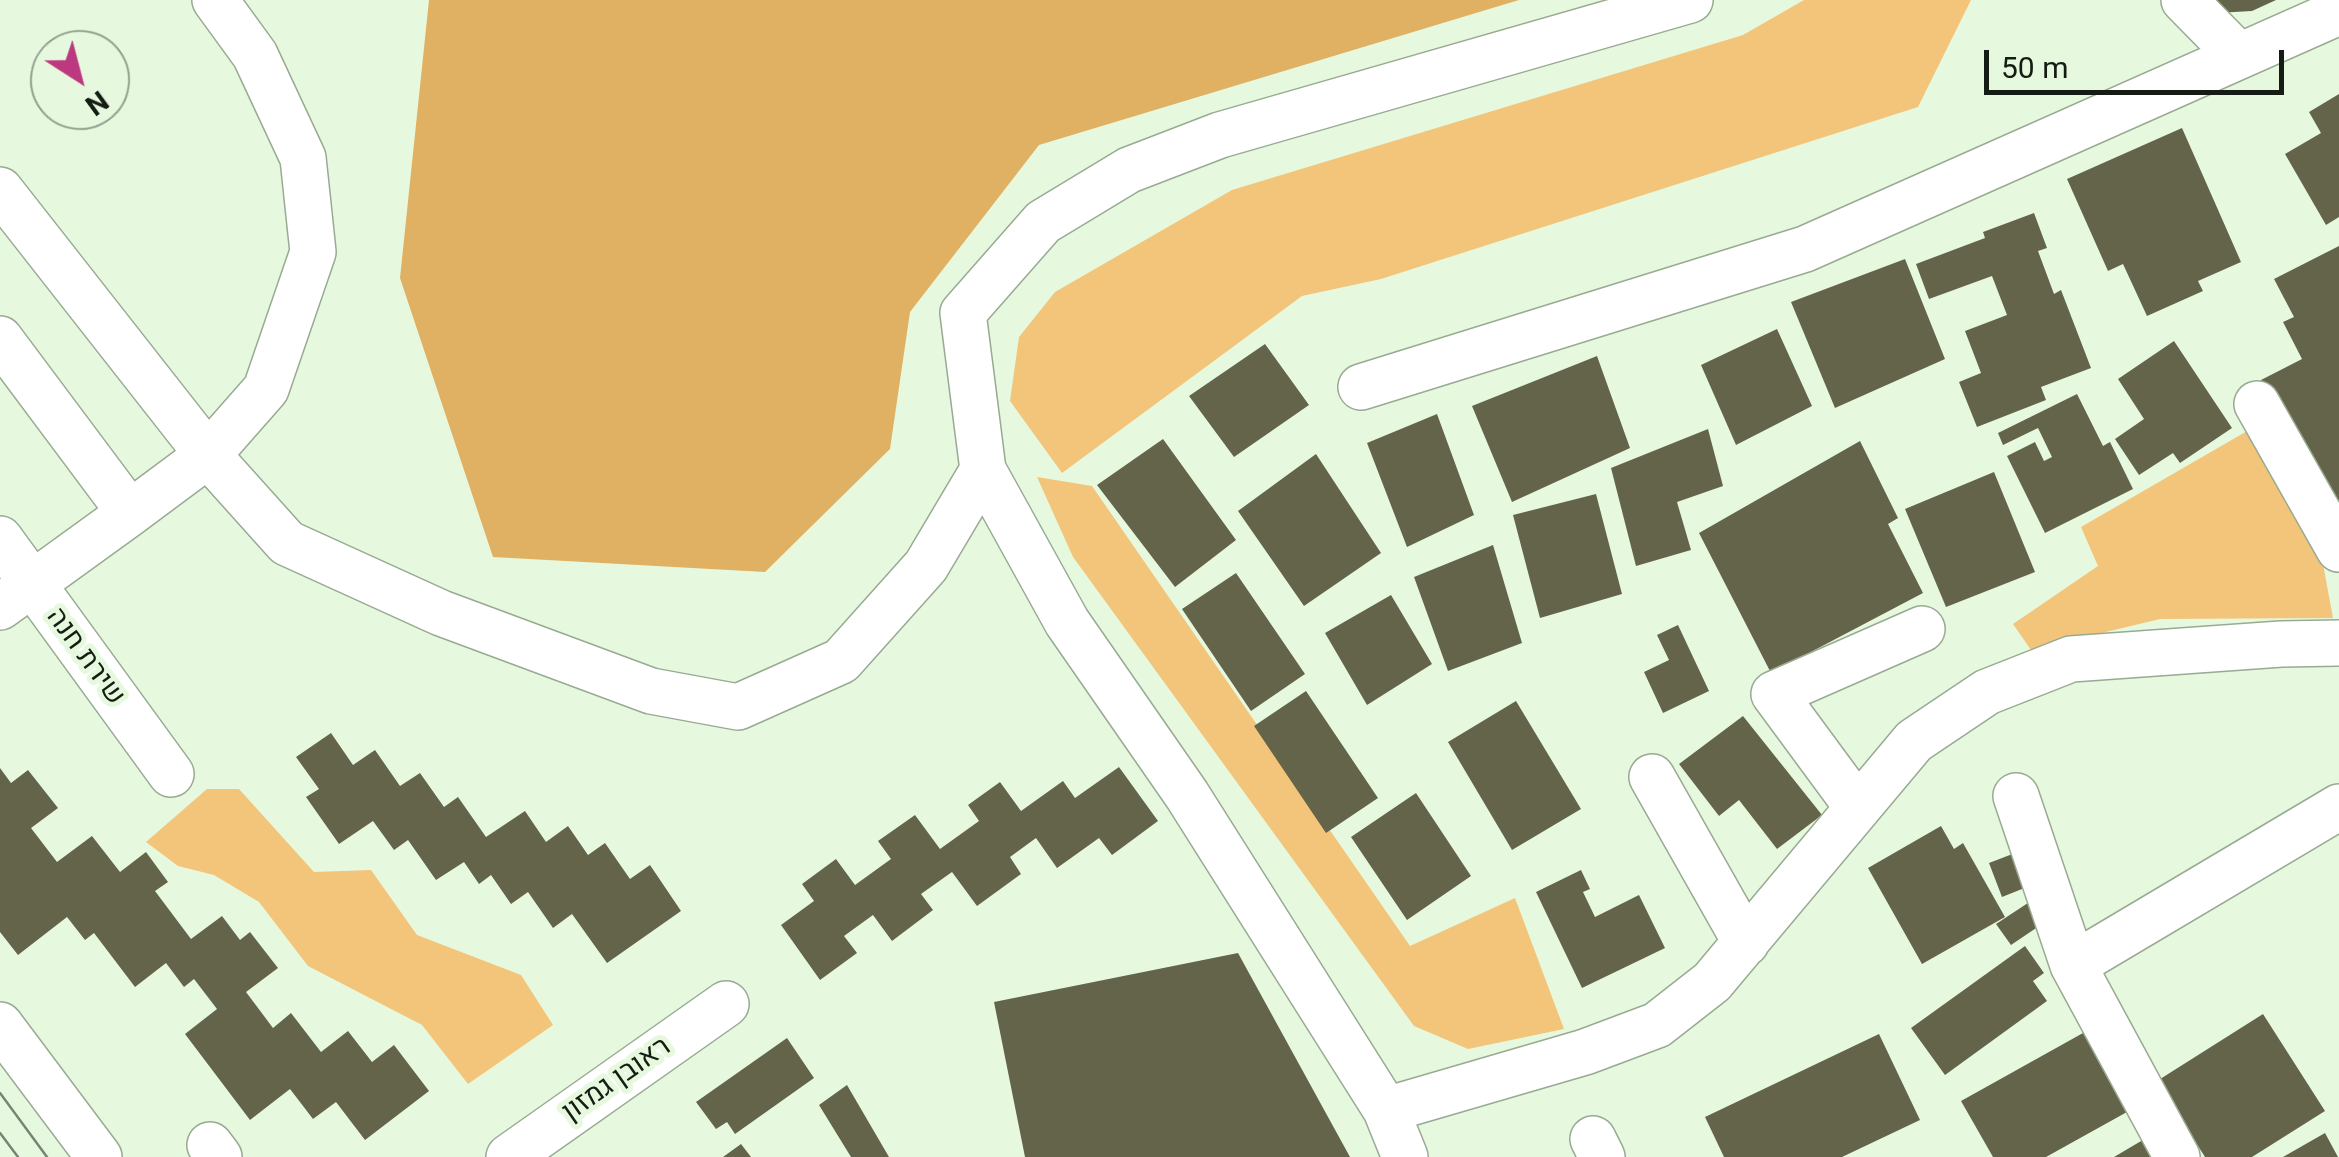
<!DOCTYPE html>
<meta charset="utf-8">
<style>
body{margin:0}
#map{position:relative;width:2339px;height:1157px;overflow:hidden;background:#e6f9df;font-family:Roboto,sans-serif}
canvas{display:block}
.north{position:absolute;left:30px;top:30px;width:100px;height:100px;box-sizing:border-box;background:#e6f9df;border:2px solid #92a18d;border-radius:50%;rotate:144deg;font-size:28px;font-weight:700;line-height:40px;text-align:center;color:#151c13}
.north::after{content:'';display:block;margin:auto;width:35px;height:45px;background:#bc3980;clip-path:polygon(50% 0,100% 100%,50% 72%,0 100%)}
.scale{position:absolute;left:1984px;top:50px;width:300px;height:45px;box-sizing:border-box;border:5px solid #151c13;border-top:0;padding-left:12px;font-size:30px;line-height:35px;white-space:nowrap;color:#151c13;-webkit-text-stroke:8px #e6f9df;paint-order:stroke}
</style>
<div id="map">
<canvas width="2339" height="1157"></canvas>
<div class="north">N</div>
<div class="scale">50 m</div>
</div>
<script>
const g = document.querySelector('canvas').getContext('2d');
g.lineJoin = 'round';
function fillPath(path, color) { g.fillStyle = color; g.fill(path, 'evenodd'); }
const toPath = rows => new Path2D(rows.map(r => 'M' + r).join(''));
function trace(path, color, width, dash) { g.strokeStyle = color; g.lineWidth = width; g.lineCap = dash ? 'butt' : 'round'; g.setLineDash(dash || []); g.stroke(path); }
function write(font, color, halo, rows, align = 'center') {
  g.font = font + ' Roboto,Heebo,sans-serif'; g.lineWidth = 10; g.setLineDash([]); g.textBaseline = 'middle'; g.strokeStyle = halo; g.fillStyle = color; for (const [text, x, y, turn = 0] of rows) {
    g.save(); g.translate(x, y); g.rotate((+turn || 0) * Math.PI / 180); g.textAlign = isNaN(turn) ? turn : align; if (halo) g.strokeText(text, 0, 0); g.fillText(text, 0, 0); g.restore();
  }
}
fillPath(toPath([
 [1804,0,1971,0,1918,107,1381,279,1302,296,1062,473,1010,401,1019,337,1055,292,1232,190,1743,35],
 [2261,423,2320,548,2333,618,2160,619,2031,650,2013,624,2098,566,2081,527],
 [1037,477,1092,486,1410,946,1515,898,1564,1029,1468,1049,1414,1026,1073,557],
 [207,789,239,789,314,872,371,870,417,935,521,975,553,1025,468,1084,422,1025,308,966,259,902,214,875,178,866,146,842]
]), '#f2c57b');
fillPath(toPath([
 [429,0,1519,0,1039,145,910,312,890,449,765,572,493,557,400,278]
]), '#e0b163');
fillPath(toPath([
 [2212,0,2276,0,2252,11,2217,13],
 [2339,94,2339,217,2326,225,2285,154,2321,133,2309,112],
 [2182,128,2241,262,2198,281,2203,291,2147,316,2123,264,2108,271,2067,179],
 [2034,213,2047,248,2038,251,2054,294,2061,290,2091,368,2041,387,2046,400,1977,427,1959,382,1981,373,1965,331,2007,315,1992,276,1929,299,1916,264,1985,238,1983,232],
 [2339,246,2339,511,2331,516,2261,380,2302,359,2283,322,2294,317,2274,279],
 [1905,259,1945,359,1835,408,1791,302],
 [1777,329,1812,406,1736,445,1701,365],
 [2174,341,2232,428,2180,463,2173,453,2139,475,2115,439,2144,419,2118,379],
 [1265,344,1309,405,1234,457,1189,396],
 [1597,356,1630,448,1512,502,1472,406],
 [2077,394,2103,446,2110,442,2133,489,2045,533,2007,456,2035,442,2044,461,2052,457,2038,428,2003,445,1998,433],
 [1437,414,1474,515,1407,547,1367,443],
 [1708,429,1723,486,1677,502,1691,550,1636,566,1611,468],
 [1163,439,1236,540,1175,587,1097,485],
 [1860,441,1898,518,1888,524,1923,593,1771,673,1699,533],
 [1316,454,1381,553,1304,606,1238,511],
 [1994,472,2035,572,1946,607,1905,509],
 [1596,494,1622,594,1540,618,1513,515],
 [1493,545,1522,643,1448,671,1414,577],
 [1236,573,1305,674,1251,711,1182,609],
 [1391,595,1432,664,1367,705,1325,633],
 [1678,625,1709,691,1663,713,1644,672,1669,660,1657,635],
 [1306,691,1378,798,1326,833,1254,726],
 [1516,701,1581,809,1512,850,1448,742],
 [1743,716,1822,815,1777,849,1739,800,1719,816,1679,764],
 [331,733,353,765,375,750,400,786,420,773,444,807,458,797,486,837,525,811,546,842,568,826,588,855,605,843,630,879,650,865,681,911,607,963,572,914,553,928,528,892,511,904,491,875,479,884,464,862,436,880,408,840,394,850,373,821,339,844,306,797,319,789,296,757],
 [1119,767,1158,821,1112,855,1099,838,1057,868,1036,838,1010,857,1021,874,977,906,952,872,921,894,933,910,892,941,873,915,844,936,857,953,820,980,781,925,814,901,802,884,836,859,855,885,891,859,878,841,915,815,940,849,979,821,968,805,1000,782,1021,811,1063,781,1075,798],
 [0,768,11,783,28,770,58,808,31,828,57,862,92,836,120,872,146,852,168,882,155,891,191,939,222,916,240,940,250,932,278,968,246,992,273,1028,291,1013,321,1052,348,1031,372,1062,394,1045,429,1091,365,1140,336,1102,313,1119,290,1089,250,1120,185,1034,217,1009,194,979,184,987,166,963,135,987,94,933,85,940,67,917,18,955,0,932],
 [1416,793,1471,876,1407,920,1351,837],
 [1941,826,1954,849,1963,843,2005,917,1922,964,1868,868],
 [2015,853,2027,887,2002,897,1989,863],
 [1581,870,1590,889,1583,892,1595,917,1639,895,1665,948,1582,988,1536,892],
 [2037,897,2051,918,2011,945,1996,924],
 [2025,946,2044,973,2033,981,2047,1001,1945,1075,1911,1028],
 [1238,953,1350,1157,1025,1157,994,1002],
 [2263,1014,2325,1111,2252,1157,2205,1157,2157,1081],
 [2092,1028,2136,1107,2046,1157,1993,1157,1961,1101],
 [1879,1034,1920,1120,1842,1157,1724,1157,1705,1117],
 [787,1038,814,1078,735,1134,727,1122,716,1129,696,1102],
 [847,1085,889,1157,851,1157,819,1105],
 [2325,1133,2338,1157,2283,1157],
 [2153,1134,2166,1157,2114,1157],
 [741,1144,751,1157,723,1157]
]), '#64644a');
const minor = toPath([
 [2184,0,2239,56],
 [0,190,208,455,266,389,313,252,303,158,255,55,215,0],
 [0,339,130,513,0,607],
 [1361,387,1805,249,2339,12],
 [2257,404,2339,549],
 [130,513,208,455,287,543,441,613,651,691,738,707,841,661,926,566,983,470],
 [0,539,171,774],
 [1652,777,1746,943],
 [2016,796,2073,965,2177,1157],
 [1858,808,1774,694,1922,629],
 [2073,965,2339,807],
 [0,1025,99,1157],
 [1386,1110,1585,1052,1657,1025,1712,982,1914,741,1987,692,2071,659,2281,644,2339,643],
 [1593,1139,1602,1157],
 [210,1145,219,1157],
 [509,1157,726,1004],
 [1405,1157,1386,1110,1187,795,1067,622,983,470,963,313,1043,222,1129,170,1220,135,1690,0]
]);
trace(minor, '#98aa92', 48);
trace(minor, '#fff', 45);
trace(toPath([
 [0,1093,47,1157],
 [0,1133,18,1157]
]), '#778473', 2.5);
write('28px', '#151c13', '#e6f9df', [
 ["שירת חנה",85,657,54],
 ["ראובן גמזון",617,1080,-35]
]);
</script>
